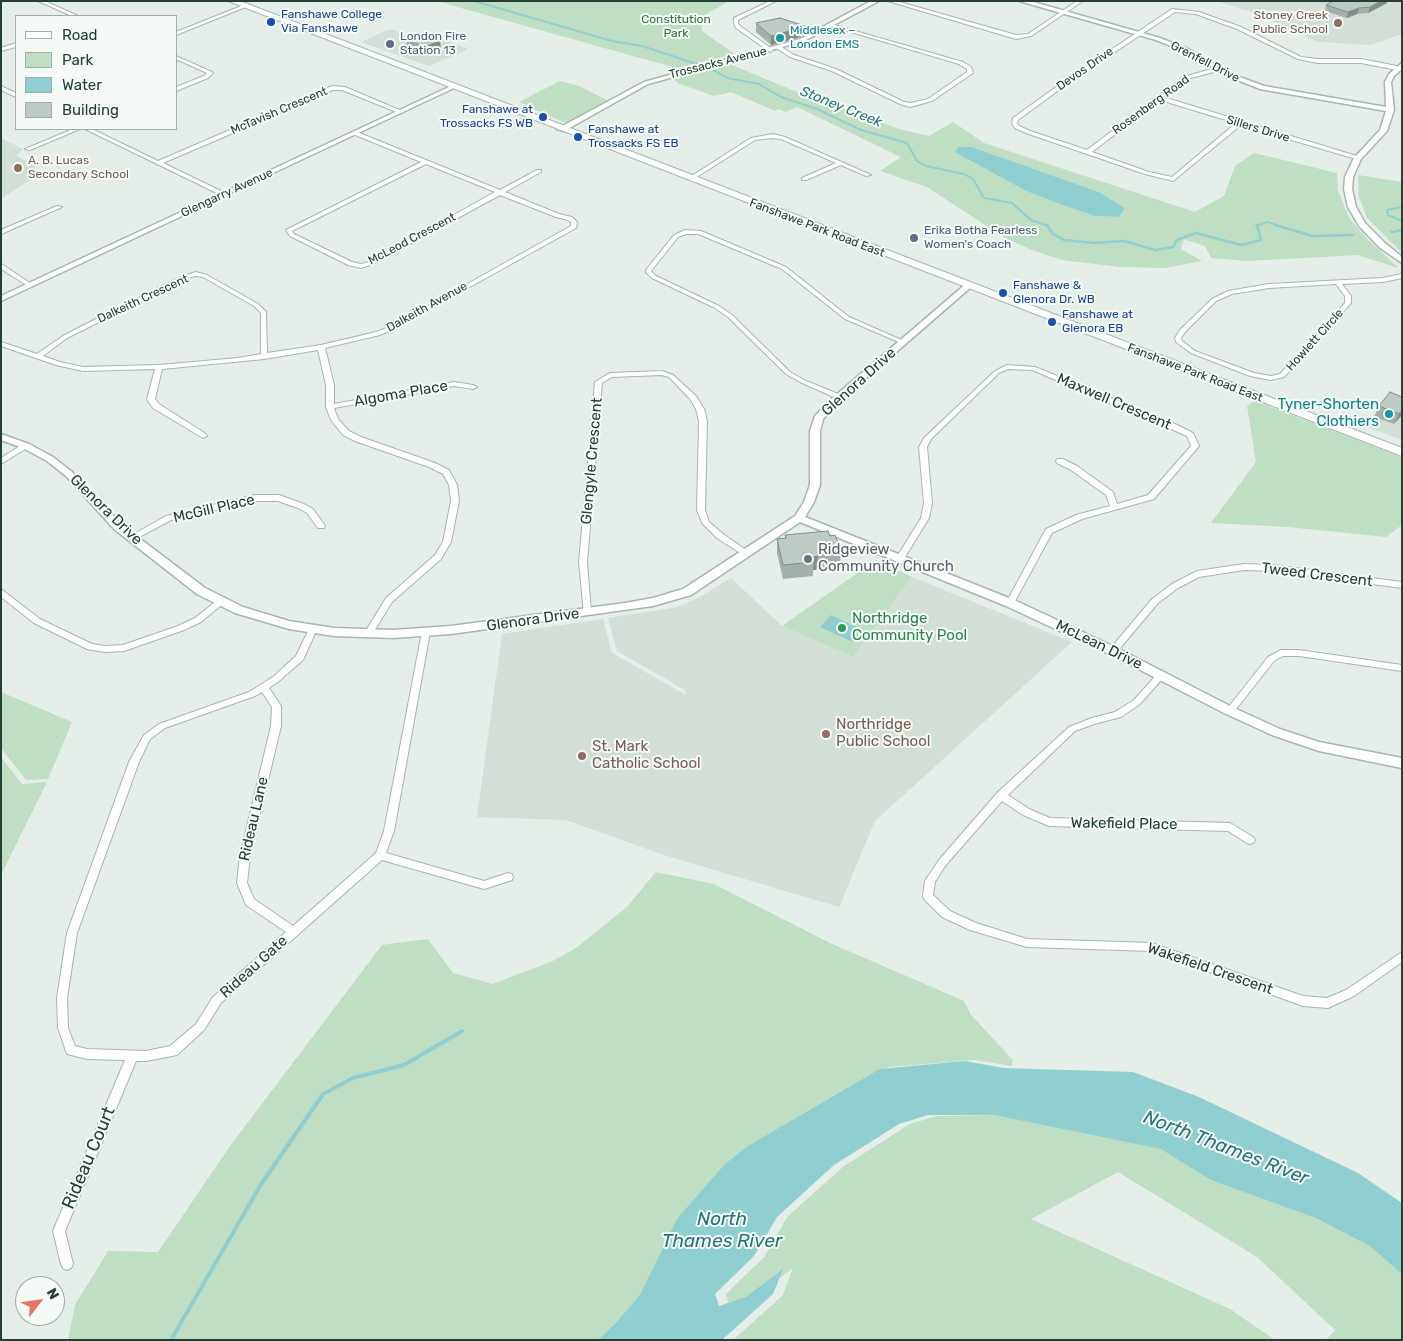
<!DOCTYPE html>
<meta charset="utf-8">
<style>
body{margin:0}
#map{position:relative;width:1403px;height:1341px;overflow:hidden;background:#e5eee9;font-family:Rubik,sans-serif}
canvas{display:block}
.frame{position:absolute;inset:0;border:2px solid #253f34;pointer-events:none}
.legend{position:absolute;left:15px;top:15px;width:162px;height:115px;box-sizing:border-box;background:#f6faf7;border:1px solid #a2afa9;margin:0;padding:6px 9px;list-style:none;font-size:15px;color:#253f34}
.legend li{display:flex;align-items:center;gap:10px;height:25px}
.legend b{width:25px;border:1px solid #a2afa9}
.north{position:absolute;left:15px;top:1276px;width:50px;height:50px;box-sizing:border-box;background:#f6faf7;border:1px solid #a2afa9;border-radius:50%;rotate:60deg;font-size:14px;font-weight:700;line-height:20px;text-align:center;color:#253f34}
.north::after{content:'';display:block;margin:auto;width:18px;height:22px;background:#ec7365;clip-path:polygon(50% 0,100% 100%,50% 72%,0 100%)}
</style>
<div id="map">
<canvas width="1403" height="1341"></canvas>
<div class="frame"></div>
<ul class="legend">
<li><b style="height:6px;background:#fff"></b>Road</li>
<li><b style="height:14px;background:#bfdec3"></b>Park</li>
<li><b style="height:14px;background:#90cfd0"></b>Water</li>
<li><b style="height:14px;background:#bdcbc4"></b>Building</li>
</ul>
<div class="north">N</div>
</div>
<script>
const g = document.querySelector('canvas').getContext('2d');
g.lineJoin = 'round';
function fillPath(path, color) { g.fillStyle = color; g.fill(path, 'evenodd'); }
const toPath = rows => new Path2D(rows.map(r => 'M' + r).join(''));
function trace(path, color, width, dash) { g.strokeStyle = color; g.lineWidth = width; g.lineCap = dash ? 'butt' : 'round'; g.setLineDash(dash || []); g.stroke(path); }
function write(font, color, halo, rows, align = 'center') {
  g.font = font + ' Rubik,sans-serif'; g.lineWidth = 4; g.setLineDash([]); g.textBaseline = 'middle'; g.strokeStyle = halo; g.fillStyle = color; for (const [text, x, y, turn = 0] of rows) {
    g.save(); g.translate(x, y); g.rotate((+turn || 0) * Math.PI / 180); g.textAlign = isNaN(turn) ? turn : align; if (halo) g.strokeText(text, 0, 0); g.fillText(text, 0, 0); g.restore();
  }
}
fillPath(toPath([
 [1216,1,1395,1,1402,3,1402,34,1371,45,1319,42,1248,11],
 [390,29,417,39,429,34,468,49,429,66,361,42],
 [1,138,23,149,16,156,34,165,37,170,31,179,1,199],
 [1387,401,1402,408,1402,440,1367,427],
 [912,577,1072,642,875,821,839,907,664,855,566,820,477,817,502,634,603,619,612,653,686,695,685,690,617,651,608,618,678,607,700,597,731,578,782,626,853,657]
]), '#d3ded7');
fillPath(toPath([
 [436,1,729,1,700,18,703,32,735,54,676,68],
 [727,63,797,92,899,129,929,136,953,122,984,143,1195,212,1224,196,1235,166,1254,153,1337,173,1338,191,1350,219,1368,240,1399,268,1357,255,1247,261,1211,258,1205,246,1184,239,1181,249,1202,261,1165,268,1120,267,1062,260,1032,250,1005,238,927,187,880,171,901,157,797,107,786,112,778,109,775,111,731,92,714,96,680,84,671,78],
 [958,147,972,147,1099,192,1125,208,1119,217,1094,216,1060,204,1026,191,956,152],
 [560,81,579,86,607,100,569,122,563,122,519,102],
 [1358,175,1402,182,1402,253,1367,218,1359,197],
 [1255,401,1402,457,1402,525,1386,537,1288,527,1211,523,1256,462,1247,406],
 [876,560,912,577,853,657,782,626],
 [1,692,72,722,48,779,26,780,1,748],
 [1,757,22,784,47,782,1,875],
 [656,872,714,884,830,943,964,1001,971,1015,1013,1060,1012,1066,975,1060,888,1067,757,1145,648,1294,606,1340,68,1340,75,1305,108,1251,158,1252,230,1146,382,945,428,939,453,973,493,984,555,960,576,948,627,907],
 [1004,1115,1170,1150,1325,1218,1379,1246,1402,1267,1402,1340,1326,1340,1335,1330,1257,1257,1118,1172,1031,1219,1230,1309,1275,1340,733,1340,783,1295,793,1268,756,1296,729,1305,726,1294,765,1256,787,1217,844,1166,910,1124,937,1116]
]), '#bfdec3');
fillPath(toPath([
 [958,147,972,147,1099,192,1125,208,1119,217,1094,216,1060,204,1026,191,955,152],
 [831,615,863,630,853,642,820,627],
 [965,1061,1003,1068,1133,1072,1199,1097,1358,1173,1402,1203,1402,1274,1370,1246,1316,1218,1211,1180,1161,1149,995,1115,928,1115,899,1124,834,1165,777,1217,754,1256,715,1294,719,1306,746,1297,783,1269,773,1294,722,1340,598,1340,615,1324,640,1295,677,1219,725,1164,748,1146,880,1069]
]), '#90cfd0');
trace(toPath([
 [474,1,612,41,642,46,712,69,727,78,759,84,781,97,817,109,861,130,907,143,917,161,926,166,964,174,973,179,984,198,1012,203,1031,220,1048,226],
 [1402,207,1387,210,1388,215,1402,221],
 [1256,226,1267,222,1279,226]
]), '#90cfd0', 2);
trace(toPath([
 [1047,225,1053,234,1064,240,1094,243,1124,241,1155,250,1173,247,1177,240,1196,233,1241,245,1261,240,1257,225],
 [1275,225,1312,236,1353,235],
 [1391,232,1402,230]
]), '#90cfd0', 2.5);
trace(toPath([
 [171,1340,260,1186,323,1094,353,1078,404,1065,462,1031]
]), '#90cfd0', 4);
const minor = toPath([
 [38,1,45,1,78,16,72,16,38,1],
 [770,1,776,1,738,20,738,23,740,26,772,49,773,50,770,52,736,28,734,23,734,18,770,1],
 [888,1,896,1,1016,35,1028,34,1077,1,1083,1,1031,36,1016,39,888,1],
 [244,5,248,6,176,35,176,32,244,5],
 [1172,9,1199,12,1241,27,1301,57,1318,59,1361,59,1402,67,1402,71,1361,63,1318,63,1298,59,1237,29,1196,14,1175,12,1067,84,1018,120,1017,123,1019,126,1030,131,1087,150,1183,77,1219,67,1222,69,1221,70,1187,79,1163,97,1360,157,1360,159,1356,159,1241,125,1173,181,1145,174,1026,133,1015,128,1012,124,1013,118,1063,82,1172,9],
 [1160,100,1236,123,1172,177,1149,172,1092,152,1160,100],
 [831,24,963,62,971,67,973,73,932,101,910,107,900,104,832,71,790,57,775,47,780,46,794,55,836,69,904,102,910,103,928,99,967,72,967,69,959,64,831,26,831,24],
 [16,43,16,47,1,51,1,48,16,43],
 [176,56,212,72,213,73,208,78,176,91,176,87,204,76,207,73,176,59,176,56],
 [1,86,16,93,16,97,1,90,1,86],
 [332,86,345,87,404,112,399,113,342,90,333,90,163,163,225,193,225,195,223,196,85,129,92,129,158,161,332,86],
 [73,129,80,129,30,150,25,149,73,129],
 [353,132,357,132,500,190,537,170,541,170,541,172,505,192,559,214,572,217,577,222,576,228,396,328,380,335,325,348,334,385,334,404,454,382,473,385,477,387,473,389,454,386,334,408,338,419,349,431,361,437,435,463,449,470,457,485,459,501,451,542,441,559,392,602,371,636,368,637,364,634,386,598,435,555,443,542,451,501,449,485,443,474,429,467,355,441,343,435,331,420,326,407,326,385,318,350,264,359,162,369,155,399,159,404,206,434,207,436,203,438,153,408,148,401,147,399,155,369,83,371,56,365,1,346,1,342,37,354,63,336,90,322,183,276,196,272,207,275,258,304,266,312,267,353,321,345,376,332,392,326,571,226,571,222,568,220,556,217,500,195,373,264,361,268,348,265,290,236,286,230,421,162,353,134,353,132],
 [426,164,495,192,369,262,361,264,352,262,294,234,292,231,426,164],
 [196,276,203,277,254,306,261,313,261,354,238,358,159,365,83,367,60,362,43,356,67,338,187,278,196,276],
 [773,134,785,137,871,175,866,176,841,165,806,180,802,180,802,178,836,163,781,139,773,138,755,140,692,180,687,179,751,138,773,134],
 [57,206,62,207,1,234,1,230,57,206],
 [685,230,701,231,786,267,849,317,906,342,903,344,901,343,845,319,782,269,698,234,686,234,678,237,651,271,656,276,719,306,732,315,790,372,804,380,843,396,842,398,836,398,800,382,786,374,728,317,715,308,652,278,646,272,646,270,674,235,685,230],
 [1,264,3,265,33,285,30,287,28,286,1,269,1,264],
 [1402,274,1402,278,1383,282,1342,284,1351,296,1351,303,1284,377,1271,380,1250,376,1191,353,1176,342,1175,338,1180,330,1212,299,1228,291,1269,284,1383,278,1402,274],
 [1336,284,1345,296,1345,303,1280,374,1271,376,1254,373,1195,351,1182,341,1181,338,1185,332,1216,301,1232,294,1269,288,1336,284],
 [1007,365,1035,367,1175,424,1193,433,1199,446,1154,499,1082,519,1052,533,1014,603,1010,606,1006,603,1046,529,1076,515,1110,506,1106,495,1071,470,1057,463,1056,461,1057,459,1063,459,1077,466,1113,492,1117,504,1148,495,1191,446,1187,436,1169,428,1032,370,1008,369,999,373,931,439,927,447,932,503,929,518,902,562,896,562,895,560,921,518,924,503,919,447,924,438,995,371,1007,365],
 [662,371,673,375,696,396,704,409,707,421,705,510,709,522,723,534,749,552,745,555,742,554,717,538,702,523,697,510,699,421,696,409,690,399,669,377,661,375,612,377,602,383,587,562,591,612,590,614,584,614,579,562,595,382,610,373,662,371],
 [23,444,26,444,30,446,1,464,1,458,23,444],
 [255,495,279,495,304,504,313,509,325,526,324,528,318,528,307,513,298,508,278,501,255,501,171,520,134,540,131,541,127,538,166,516,255,495],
 [1244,564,1273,565,1402,582,1402,588,1273,571,1244,570,1199,577,1178,588,1158,603,1116,653,1110,653,1109,651,1110,649,1152,599,1172,584,1197,571,1244,564],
 [1,589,40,619,92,644,105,646,123,645,178,626,195,618,219,599,222,598,226,601,201,622,184,630,124,651,105,652,87,649,34,623,1,597,1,589],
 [313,626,317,629,303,660,279,681,269,688,281,706,281,726,250,856,247,883,254,899,293,926,376,853,384,831,422,632,426,629,430,632,394,831,386,853,484,881,508,873,512,874,513,877,512,880,484,889,382,860,221,1003,204,1030,177,1055,146,1061,136,1061,65,1231,73,1264,71,1268,67,1270,63,1268,61,1264,53,1231,125,1060,87,1059,67,1054,58,1028,57,998,67,933,129,762,144,735,159,724,249,692,273,677,296,656,309,629,313,626],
 [262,692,272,707,271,726,240,856,237,883,246,905,286,932,213,997,196,1024,170,1046,146,1051,87,1049,75,1046,68,1028,67,998,77,933,139,762,150,739,165,728,255,696,262,692],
 [1281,650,1299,650,1402,665,1402,671,1299,656,1283,656,1274,661,1233,713,1227,713,1226,711,1227,709,1268,657,1281,650],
 [1161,672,1165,675,1164,677,1140,704,1121,717,1094,724,1075,731,1008,795,1029,809,1050,818,1230,823,1253,837,1255,840,1253,843,1250,844,1247,843,1228,831,1049,826,1023,815,1002,801,945,866,935,882,933,895,950,911,976,923,1027,939,1152,943,1303,996,1327,998,1346,990,1402,952,1402,962,1354,996,1328,1008,1303,1006,1152,951,1027,947,970,930,942,917,924,899,923,896,925,881,939,860,998,792,1069,727,1092,718,1115,712,1134,700,1158,673,1161,672]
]);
const tertiary = toPath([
 [871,1,879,1,804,41,648,84,564,131,557,129,644,82,800,39,871,1],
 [1019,1,1030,1,1160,38,1188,49,1234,75,1264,86,1386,107,1385,82,1389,74,1402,63,1402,69,1394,76,1391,82,1394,110,1387,131,1361,159,1353,177,1352,189,1356,207,1365,223,1385,243,1402,257,1402,263,1379,247,1359,226,1348,207,1344,189,1345,177,1354,158,1380,130,1386,111,1260,89,1230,77,1184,51,1156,40,1019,1],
 [451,86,456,87,1,301,1,296,451,86],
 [967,283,970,284,970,288,834,406,823,419,820,431,820,485,814,502,805,517,1014,600,1117,648,1234,708,1280,729,1319,742,1402,758,1402,768,1319,751,1272,735,1226,714,1109,654,1006,606,800,522,691,595,653,606,451,634,393,638,334,636,289,629,235,613,197,594,114,529,66,476,47,461,23,448,1,440,1,434,29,444,53,457,72,472,122,525,205,588,243,607,289,621,334,628,393,630,451,626,625,603,653,598,683,589,795,516,804,502,810,485,810,431,815,416,828,402,967,283]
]);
const secondary = toPath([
 [228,1,240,1,1402,448,1402,456,228,1]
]);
trace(minor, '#a8b6af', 2);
trace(tertiary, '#a8b6af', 3);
trace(secondary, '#a4b9af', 2);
fillPath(minor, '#fff');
fillPath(tertiary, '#fff');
fillPath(secondary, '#fff');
fillPath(toPath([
 [1333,1,1387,1,1387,3,1368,13,1357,14,1347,18,1325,11,1326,5],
 [756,23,804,35,797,38,771,45,756,32],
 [406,40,441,49,427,56,407,49],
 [1402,397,1402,415,1394,424,1374,417,1379,406],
 [785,535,830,536,841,551,840,566,817,568,816,570,813,570,813,576,783,579,777,553,777,539,785,538]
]), '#a3afa9');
fillPath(toPath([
 [1381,1,1387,1,1387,3,1368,13,1370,7],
 [1359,8,1357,14,1347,18,1348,12],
 [805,26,804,35,797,38,771,45,771,36],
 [440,40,441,49,427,56,426,47],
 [1402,410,1402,415,1394,424,1399,414],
 [818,556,816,570,813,570,814,562,813,557]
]), '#848e89');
const building = toPath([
 [1333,1,1381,1,1370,7,1359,8,1348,12,1326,5,1333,1],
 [780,18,805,26,797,29,771,36,756,23,780,18],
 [419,33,440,40,426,47,406,40,419,33],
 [1390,392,1402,397,1402,410,1399,414,1379,406,1390,392],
 [828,531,830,536,835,535,841,551,818,554,818,556,813,557,814,562,783,565,777,539,786,538,785,535,828,531]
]);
fillPath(building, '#bdcbc4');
trace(building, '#848e89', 1);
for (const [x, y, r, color] of [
 [271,22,5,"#1a4fb4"],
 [1338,23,5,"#8d6e63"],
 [780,38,5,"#0f9aa8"],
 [390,44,5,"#5c6f8a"],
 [543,117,5,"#1a4fb4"],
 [578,137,5,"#1a4fb4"],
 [18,168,5,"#8d6e63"],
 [914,238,5,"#5c6f8a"],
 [1003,293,5,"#1a4fb4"],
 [1052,322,5,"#1a4fb4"],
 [1389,414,5,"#0f9aa8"],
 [808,559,5,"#6b7280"],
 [842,628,5,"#2e9e5b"],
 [826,734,5,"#8d6e63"],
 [582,756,5,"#8d6e63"]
]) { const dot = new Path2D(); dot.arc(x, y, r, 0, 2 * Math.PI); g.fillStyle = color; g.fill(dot); trace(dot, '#f6faf7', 2); }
write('12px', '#164399', '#f6faf7', [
 ["Fanshawe College",281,15],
 ["Via Fanshawe",281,29],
 ["Fanshawe at",533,110,"right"],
 ["Trossacks FS WB",533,124,"right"],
 ["Fanshawe at",588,130],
 ["Trossacks FS EB",588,144],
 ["Fanshawe &",1013,286],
 ["Glenora Dr. WB",1013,300],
 ["Fanshawe at",1062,315],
 ["Glenora EB",1062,329]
], 'left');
write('12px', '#785e54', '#f6faf7', [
 ["Stoney Creek",1328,16],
 ["Public School",1328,30],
 ["A. B. Lucas",28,161,"left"],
 ["Secondary School",28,175,"left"]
], 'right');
write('12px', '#307441', '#f6faf7', [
 ["Constitution",676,20],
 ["Park",676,34]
]);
write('12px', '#0d838f', '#f6faf7', [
 ["Middlesex –",790,31],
 ["London EMS",790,45]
], 'left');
write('12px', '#4e5e75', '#f6faf7', [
 ["London Fire",400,37],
 ["Station 13",400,51],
 ["Erika Botha Fearless",924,231],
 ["Women's Coach",924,245]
], 'left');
write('12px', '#253f34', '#f6faf7', [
 ["Grenfell Drive",1205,62,27],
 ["Trossacks Avenue",718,63,-14],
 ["Devos Drive",1085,69,-35],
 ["Rosenberg Road",1151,105,-36],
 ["McTavish Crescent",279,111,-23],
 ["Sillers Drive",1258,129,17],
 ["Glengarry Avenue",227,193,-25],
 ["Fanshawe Park Road East",817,228,21],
 ["McLeod Crescent",412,239,-28],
 ["Dalkeith Crescent",143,299,-25],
 ["Dalkeith Avenue",427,307,-29],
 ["Howlett Circle",1315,340,-48],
 ["Fanshawe Park Road East",1195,373,21]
]);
write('italic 14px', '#217679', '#f6faf7', [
 ["Stoney Creek",841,107,22]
]);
write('15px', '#253f34', '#f6faf7', [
 ["Glenora Drive",859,382,-42],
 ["Algoma Place",401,394,-10],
 ["Maxwell Crescent",1114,402,23],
 ["Glengyle Crescent",592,461,-85],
 ["McGill Place",214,509,-13],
 ["Glenora Drive",106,510,44],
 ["Tweed Crescent",1317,575,7],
 ["Glenora Drive",533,620,-8],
 ["McLean Drive",1099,645,26],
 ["Rideau Lane",254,819,-77],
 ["Wakefield Place",1124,824,1],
 ["Rideau Gate",254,967,-42],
 ["Wakefield Crescent",1210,969,19]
]);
write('15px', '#0d838f', '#f6faf7', [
 ["Tyner-Shorten",1379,405],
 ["Clothiers",1379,422]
], 'right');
write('15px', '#5b616d', '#f6faf7', [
 ["Ridgeview",818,550],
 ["Community Church",818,567]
], 'left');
write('15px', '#27864d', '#f6faf7', [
 ["Northridge",852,619],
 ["Community Pool",852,636]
], 'left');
write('15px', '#785e54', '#f6faf7', [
 ["Northridge",836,725],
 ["Public School",836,742],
 ["St. Mark",592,747],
 ["Catholic School",592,764]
], 'left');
write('18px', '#253f34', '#f6faf7', [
 ["Rideau Court",89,1158,-67]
]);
write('italic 19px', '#217679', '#f6faf7', [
 ["North Thames River",1226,1148,21],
 ["North",722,1220],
 ["Thames River",722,1242]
]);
</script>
